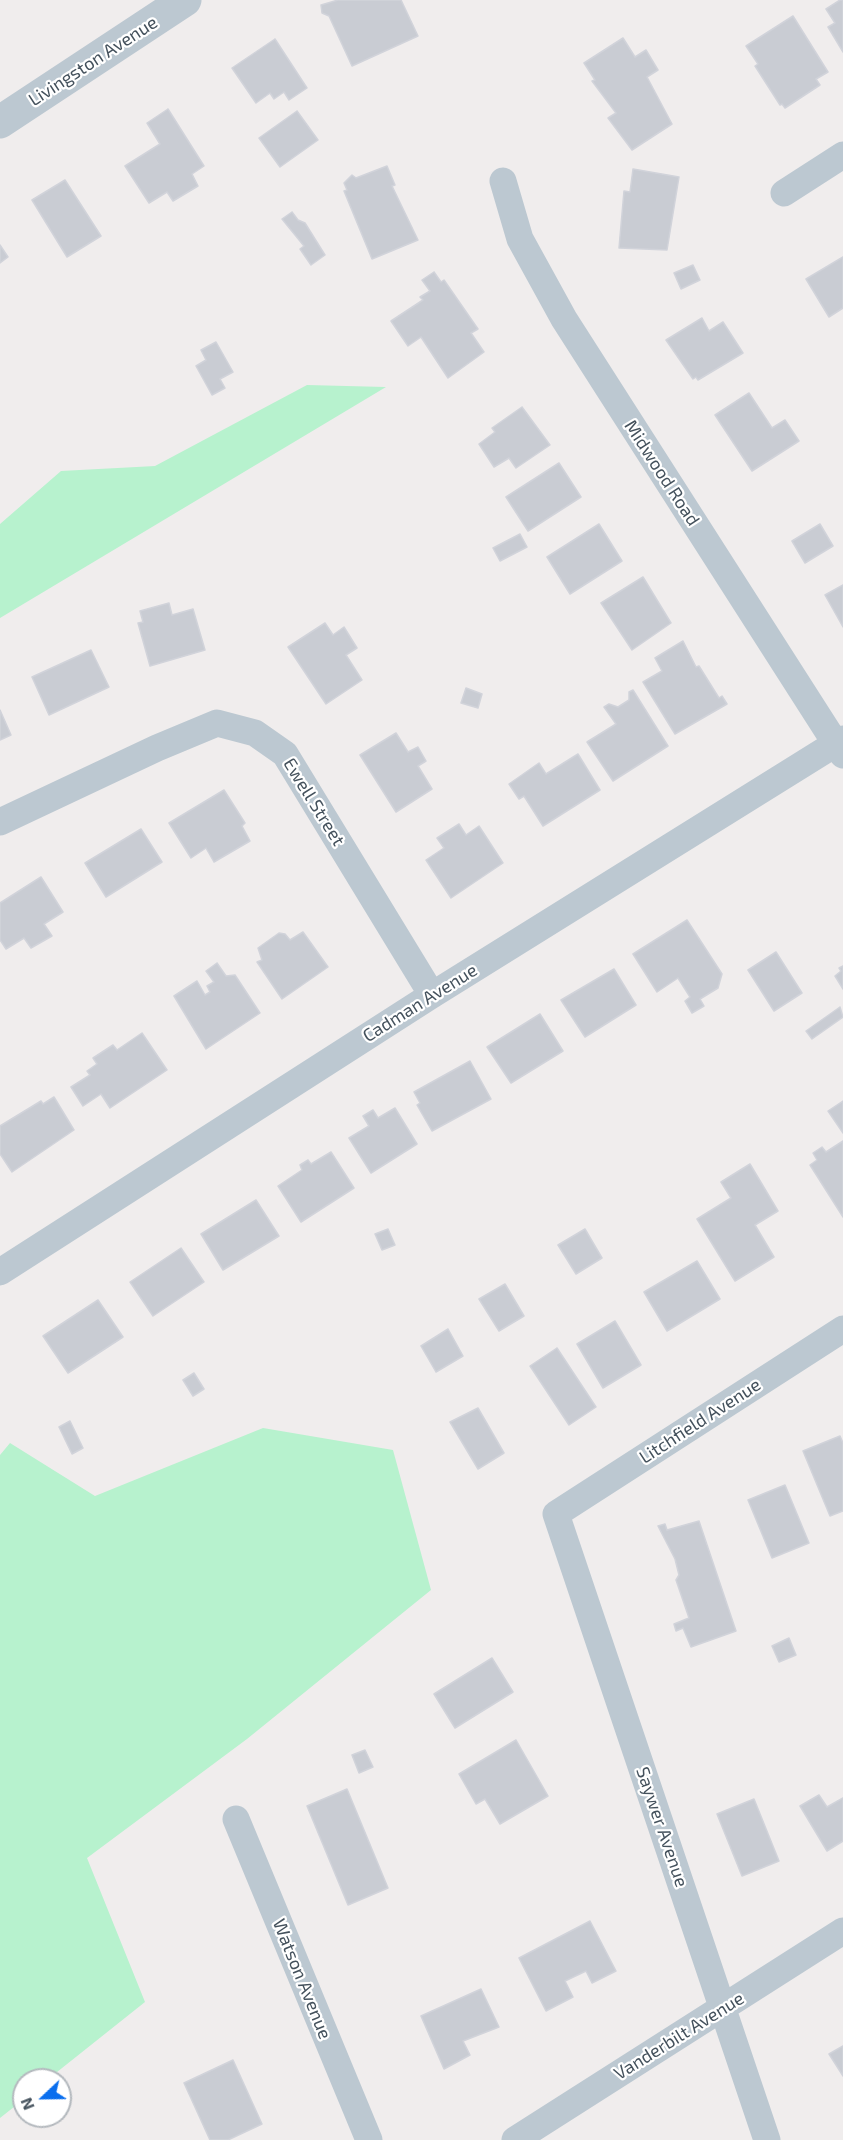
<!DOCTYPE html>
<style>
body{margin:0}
#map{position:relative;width:843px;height:2140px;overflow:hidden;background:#f0eded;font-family:"Exo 2",sans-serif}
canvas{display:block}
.north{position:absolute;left:12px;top:2068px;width:60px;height:60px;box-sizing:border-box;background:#fff;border:2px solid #b4b9be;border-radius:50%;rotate:248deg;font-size:16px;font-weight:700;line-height:24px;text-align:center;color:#44515c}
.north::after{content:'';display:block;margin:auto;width:21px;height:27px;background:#096eee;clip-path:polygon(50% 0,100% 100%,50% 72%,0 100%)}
</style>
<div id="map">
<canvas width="843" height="2140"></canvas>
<div class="north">N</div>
</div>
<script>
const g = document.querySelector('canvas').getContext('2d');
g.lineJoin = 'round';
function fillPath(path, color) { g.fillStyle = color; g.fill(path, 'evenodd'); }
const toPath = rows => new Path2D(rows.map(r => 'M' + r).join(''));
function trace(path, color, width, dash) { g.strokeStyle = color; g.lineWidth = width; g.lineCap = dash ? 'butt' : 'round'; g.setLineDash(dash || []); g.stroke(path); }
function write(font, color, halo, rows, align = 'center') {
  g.font = font + ' "Exo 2",sans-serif'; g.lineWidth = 4.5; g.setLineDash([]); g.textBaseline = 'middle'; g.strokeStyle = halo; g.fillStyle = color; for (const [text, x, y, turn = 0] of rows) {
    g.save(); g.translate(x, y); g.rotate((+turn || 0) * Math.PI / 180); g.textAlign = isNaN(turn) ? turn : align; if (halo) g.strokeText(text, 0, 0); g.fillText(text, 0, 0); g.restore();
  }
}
fillPath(toPath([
 [307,385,386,387,0,618,0,524,61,471,155,466],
 [263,1428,393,1450,431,1590,247,1739,87,1858,145,2002,47,2080,24,2080,24,2099,0,2118,0,1455,10,1443,95,1496]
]), '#b7f2ce');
const building = toPath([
 [338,0,401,0,418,36,352,66,329,16,322,13,321,5,338,0],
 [840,0,843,0,843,52,828,27,835,23,826,9,840,0],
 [793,16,828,72,816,79,820,85,785,108,782,104,780,105,755,66,758,64,746,46,793,16],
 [623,38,635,57,646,50,658,70,647,77,672,124,632,150,608,118,616,113,592,81,595,80,584,63,623,38],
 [275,39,307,88,289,100,284,92,274,99,270,93,256,103,232,68,275,39],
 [168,109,204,166,192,174,198,186,173,201,167,192,149,203,125,166,160,144,147,123,168,109],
 [297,111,318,140,280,167,259,138,297,111],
 [387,166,395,185,392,186,418,240,372,259,344,191,347,190,344,183,352,175,356,178,387,166],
 [633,169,679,177,667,250,619,248,624,191,630,192,633,169],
 [65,180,101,236,67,257,32,200,65,180],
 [292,212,298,220,305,223,325,255,311,265,300,249,304,246,282,219,292,212],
 [0,245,8,257,0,263,0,245],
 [843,257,843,308,829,317,806,279,843,257],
 [693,265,700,280,681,289,674,273,693,265],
 [434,272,441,282,444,280,478,329,471,333,484,352,448,378,421,337,408,346,391,321,423,300,420,297,430,291,422,280,434,272],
 [702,318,709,331,723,322,743,353,698,380,696,377,693,379,666,340,702,318],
 [216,342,233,372,220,379,225,388,212,395,196,366,206,360,201,350,216,342],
 [749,393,772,428,785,420,799,441,752,471,715,415,749,393],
 [522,407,550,445,516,468,509,458,494,467,479,444,495,432,492,428,522,407],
 [559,463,581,497,528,531,506,497,559,463],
 [599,524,622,561,570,594,547,557,599,524],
 [820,524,833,546,805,563,792,541,820,524],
 [520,534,527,547,500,561,493,548,520,534],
 [643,577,671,623,632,650,601,603,643,577],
 [843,585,843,627,825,595,843,585],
 [169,603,172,615,193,609,205,650,150,666,138,623,143,622,140,611,169,603],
 [325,623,333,635,344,627,357,648,346,655,362,680,326,704,288,647,325,623],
 [683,641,696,667,699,666,719,698,722,696,727,704,675,734,643,682,662,671,655,658,683,641],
 [91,650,109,687,49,715,32,677,91,650],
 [466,688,482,694,478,708,461,703,466,688],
 [633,690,668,746,613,781,587,742,616,724,604,707,609,704,618,707,629,700,629,692,633,690],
 [0,710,11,735,0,740,0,710],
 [396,733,408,752,418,747,426,761,418,766,432,789,396,812,360,755,396,733],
 [578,754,600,790,543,826,524,796,519,799,509,784,539,763,546,774,578,754],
 [224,790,245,823,242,826,250,841,214,862,206,848,191,858,169,823,224,790],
 [459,824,466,835,479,826,503,863,451,898,426,860,444,848,437,838,459,824],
 [141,829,162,862,106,897,85,863,141,829],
 [41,877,63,912,44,924,52,936,31,948,24,938,6,949,0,940,0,903,41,877],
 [687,920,722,974,718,988,700,999,704,1006,692,1013,685,1001,690,997,678,978,657,992,633,954,687,920],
 [303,932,328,967,282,999,257,962,262,960,258,948,279,933,285,934,290,940,303,932],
 [776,952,802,993,774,1011,748,970,776,952],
 [217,963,226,976,235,975,260,1013,206,1049,174,996,197,981,205,995,210,992,207,986,214,982,206,971,217,963],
 [843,966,843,989,835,976,841,971,839,968,843,966],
 [614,969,636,1005,585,1037,561,1000,614,969],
 [840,1007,843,1017,812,1039,806,1031,840,1007],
 [540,1014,563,1051,511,1083,487,1047,540,1014],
 [142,1033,167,1070,110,1108,101,1094,83,1106,71,1087,90,1075,87,1071,97,1064,93,1058,113,1045,117,1050,142,1033],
 [470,1061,491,1099,432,1131,417,1105,420,1103,414,1092,470,1061],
 [54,1097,74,1130,12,1172,0,1154,0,1126,41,1101,43,1104,54,1097],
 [843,1101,843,1133,828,1111,843,1101],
 [395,1108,417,1144,371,1173,349,1138,369,1126,363,1116,373,1110,378,1118,395,1108],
 [843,1141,843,1217,810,1165,817,1160,813,1153,822,1147,826,1152,843,1141],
 [331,1152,354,1188,301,1222,278,1186,302,1170,300,1165,308,1160,311,1164,331,1152],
 [750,1164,778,1211,755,1225,774,1257,735,1281,697,1219,731,1198,721,1182,750,1164],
 [256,1200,279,1236,223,1270,201,1234,256,1200],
 [388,1229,395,1245,382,1250,375,1234,388,1229],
 [585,1229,602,1258,576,1274,558,1245,585,1229],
 [181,1248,204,1282,153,1316,130,1282,181,1248],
 [697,1261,720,1299,667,1331,644,1292,697,1261],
 [505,1284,524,1316,499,1331,479,1299,505,1284],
 [98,1300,123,1337,68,1373,43,1336,98,1300],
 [615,1321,641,1365,603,1388,577,1344,615,1321],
 [448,1329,463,1356,436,1372,421,1346,448,1329],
 [557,1348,596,1407,569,1425,530,1366,557,1348],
 [194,1373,204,1389,193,1396,183,1380,194,1373],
 [478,1408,504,1453,478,1469,450,1422,478,1408],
 [70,1421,83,1448,72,1454,59,1427,70,1421],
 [840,1436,843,1443,843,1511,830,1516,803,1451,840,1436],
 [785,1485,809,1543,772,1558,748,1500,785,1485],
 [699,1521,736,1631,691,1647,683,1628,676,1631,674,1624,689,1618,676,1580,679,1575,675,1559,658,1526,665,1524,667,1530,699,1521],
 [789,1638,796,1655,779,1662,772,1646,789,1638],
 [492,1658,513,1692,455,1728,434,1694,492,1658],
 [516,1740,548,1796,500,1824,485,1799,476,1804,459,1774,516,1740],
 [365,1750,373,1767,359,1773,352,1755,365,1750],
 [347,1789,388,1888,348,1905,307,1806,347,1789],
 [819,1795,827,1807,843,1798,843,1841,827,1851,800,1806,819,1795],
 [754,1799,779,1861,742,1876,717,1814,754,1799],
 [590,1921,616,1971,592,1983,586,1971,565,1981,573,1997,546,2011,519,1958,590,1921],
 [481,1989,499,2027,463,2041,470,2055,444,2069,421,2016,481,1989],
 [843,2046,843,2076,829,2054,843,2046],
 [233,2060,262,2124,228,2140,210,2140,184,2083,233,2060]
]);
fillPath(building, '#c9ccd3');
trace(building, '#d1d3da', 1.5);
trace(toPath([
 [503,181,520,239,564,319,843,755],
 [784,193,843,155],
 [0,822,157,748,217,723,255,733,285,754,432,995],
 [0,1272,432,995,843,739],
 [236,1819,369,2140],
 [515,2140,843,1931],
 [767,2140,556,1514,843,1329]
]), '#bcc8d1', 27);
trace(toPath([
 [0,122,185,0]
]), '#bcc8d1', 33);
write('18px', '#44515c', '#fff', [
 ["Livingston Avenue",93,61,-33],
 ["Midwood Road",662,473,57],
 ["Ewell Street",314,802,58],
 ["Cadman Avenue",420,1003,-32],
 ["Litchfield Avenue",700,1421,-33],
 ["Saywer Avenue",662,1827,71],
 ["Watson Avenue",302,1979,68],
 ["Vanderbilt Avenue",679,2036,-32]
]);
</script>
